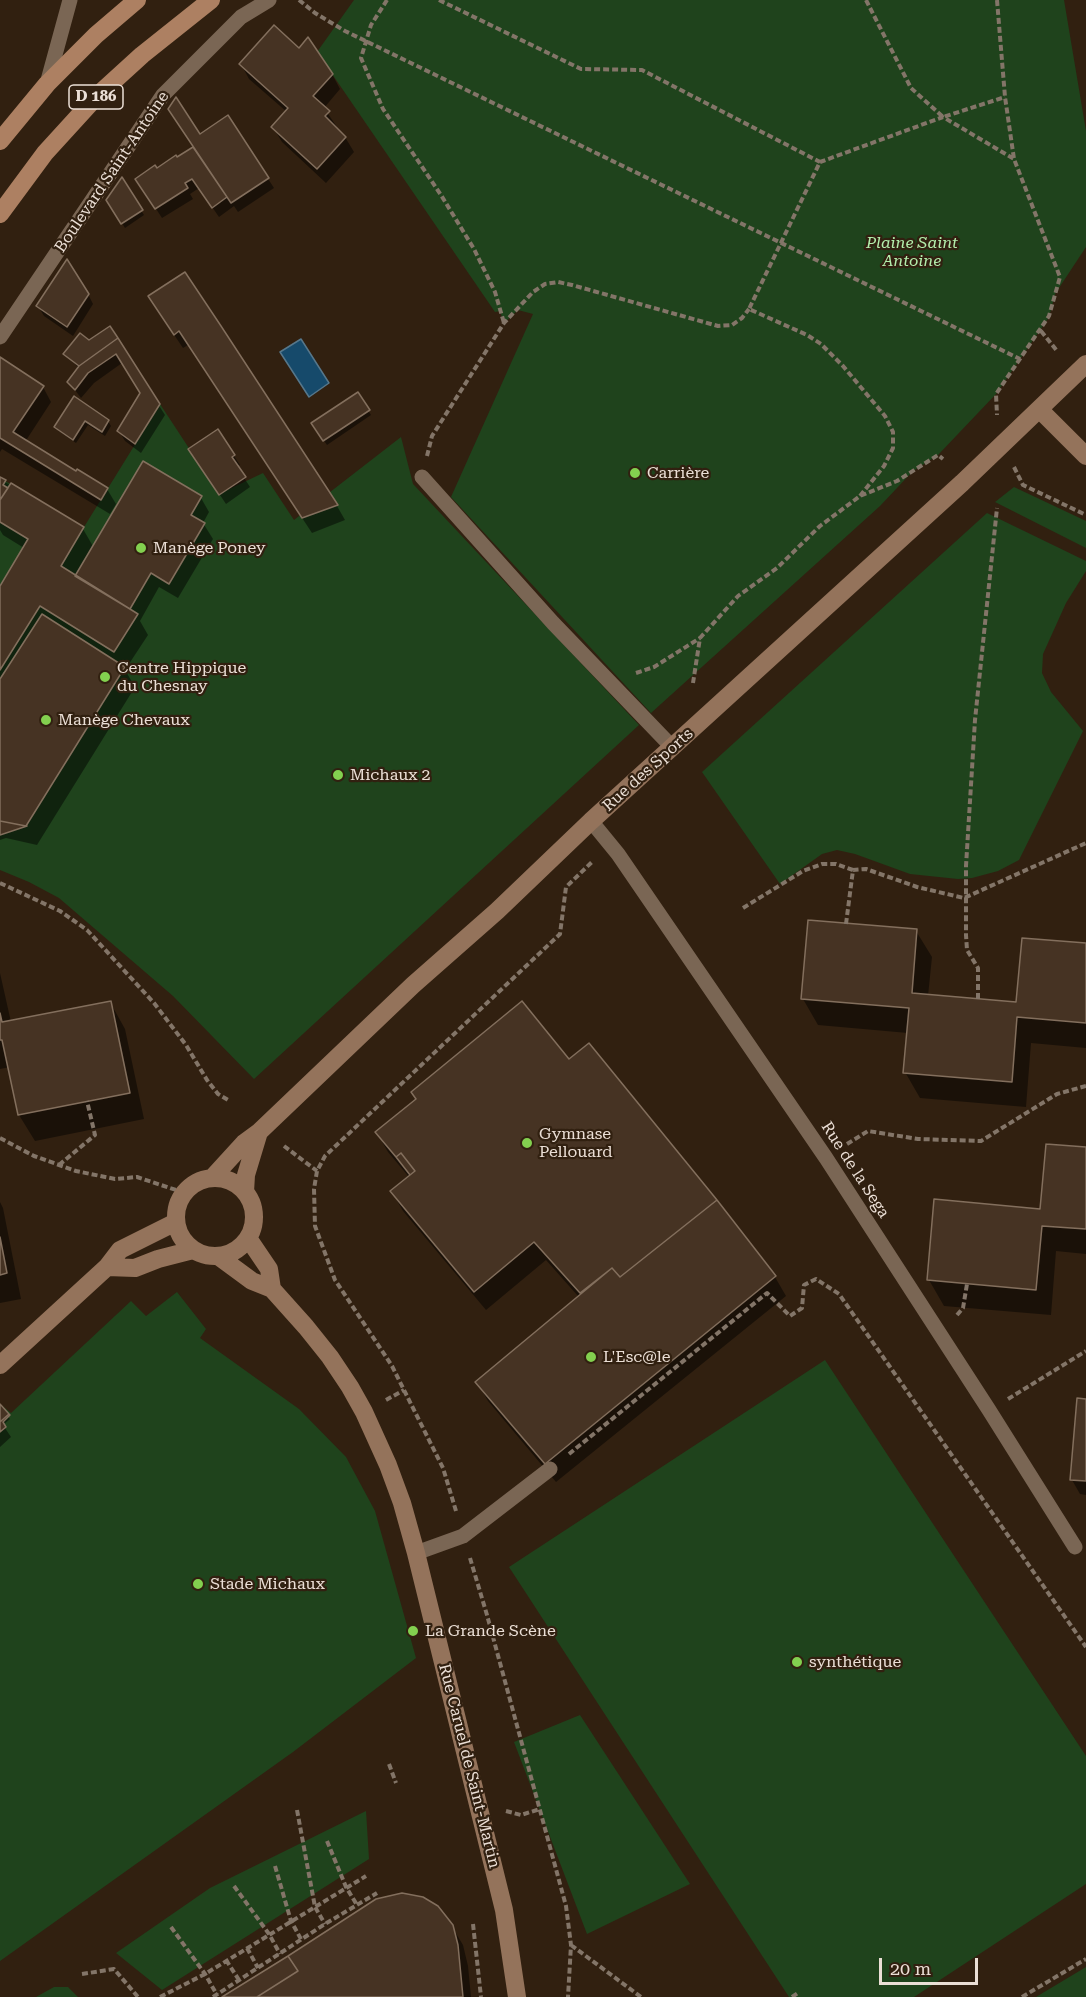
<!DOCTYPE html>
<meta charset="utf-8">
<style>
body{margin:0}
#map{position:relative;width:1086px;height:1997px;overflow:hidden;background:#312010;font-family:"Roboto Serif",serif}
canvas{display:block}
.scale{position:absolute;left:879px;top:1958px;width:99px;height:27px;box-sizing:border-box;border:3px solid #ebdfd6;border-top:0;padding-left:8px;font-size:18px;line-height:21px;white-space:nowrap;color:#ebdfd6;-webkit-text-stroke:4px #312010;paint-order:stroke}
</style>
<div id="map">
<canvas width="1086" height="1997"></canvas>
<div class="scale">20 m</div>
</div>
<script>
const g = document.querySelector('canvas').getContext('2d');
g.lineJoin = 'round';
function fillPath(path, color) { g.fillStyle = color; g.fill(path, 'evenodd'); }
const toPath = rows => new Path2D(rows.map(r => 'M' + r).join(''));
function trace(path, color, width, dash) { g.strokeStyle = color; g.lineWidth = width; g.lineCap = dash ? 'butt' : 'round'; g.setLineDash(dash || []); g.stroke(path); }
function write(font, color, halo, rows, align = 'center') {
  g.font = font + ' "Roboto Serif",serif'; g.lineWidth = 4.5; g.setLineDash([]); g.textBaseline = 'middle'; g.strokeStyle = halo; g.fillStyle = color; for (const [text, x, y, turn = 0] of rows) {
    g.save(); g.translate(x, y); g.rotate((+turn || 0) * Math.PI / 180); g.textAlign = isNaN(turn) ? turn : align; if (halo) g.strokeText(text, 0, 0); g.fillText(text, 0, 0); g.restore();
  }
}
fillPath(toPath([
 [354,0,1064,0,1086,131,1086,247,1055,294,1049,317,996,394,938,455,913,471,880,506,651,713,451,497,533,314,518,310,504,323,500,311,495,312,317,52],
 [160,404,219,494,263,473,294,520,401,437,413,484,639,725,254,1079,173,996,59,898,29,882,0,870,0,478,84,527],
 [1014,487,1086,521,1086,548,995,502],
 [987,513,1086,561,1086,571,1066,603,1043,654,1042,673,1051,692,1083,731,1019,860,998,871,972,878,958,879,910,874,855,854,837,850,822,854,780,884,702,772],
 [177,1292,206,1329,200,1338,299,1409,346,1457,375,1511,416,1658,293,1752,0,1961,0,1404,11,1413,131,1301,146,1316],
 [825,1360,1086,1756,1086,1884,914,1997,789,1997,509,1567],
 [580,1715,690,1884,587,1934,514,1742],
 [366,1811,369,1859,162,1990,116,1953,210,1888],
 [1086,1967,1086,1997,1036,1997],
 [54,1987,68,1987,78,1997,36,1997]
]), '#1f431c');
const water = toPath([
 [301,339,329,383,309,397,280,352,301,339]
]);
fillPath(water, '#164a6b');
trace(water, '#56778b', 1.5);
fillPath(toPath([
 [299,50,332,74,340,89,324,108,337,127,335,128,345,137,354,152,326,183,282,142,273,127,287,112,249,79,241,64],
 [228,117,274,188,238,212,234,206,219,217,199,188,190,194,193,199,162,218,143,189,157,170,194,147,200,136],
 [122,180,144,215,125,228,108,200],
 [184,274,337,506,345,520,312,533,188,345,183,348,158,311],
 [88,294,93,304,73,336,44,316,38,306],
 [109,328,165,415,141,453,125,441,119,431,142,394,122,363,94,383,81,398,69,382,79,368,65,354],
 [0,359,43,387,51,402,25,442,77,473,107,489,116,504,110,514,2,449,0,452],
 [358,394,371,415,327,445,313,424],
 [75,399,108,421,111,426,105,436,88,425,76,443,59,431,56,427],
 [234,456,240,465,237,467,250,487,226,504,196,459],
 [0,479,83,529,94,548,201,498,209,512,203,523,213,539,178,598,159,587,140,621,148,635,125,670,135,687,37,845,6,838,0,840,0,588,24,548,3,535,0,530],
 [916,931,932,957,928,996,1018,1004,1086,945,1086,1048,1031,1043,1026,1107,920,1098,905,1072,908,1033,818,1025,803,999],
 [0,973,11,1022,110,1002,125,1029,144,1119,35,1141,19,1115,10,1067,0,1069],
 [569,1061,716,1201,775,1277,786,1296,556,1482,488,1401,477,1382,578,1296,546,1260,486,1310,403,1211,392,1192,409,1177,388,1152,377,1133],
 [1086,1149,1086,1254,1056,1251,1051,1315,944,1306,929,1280,1042,1210],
 [0,1202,3,1208,21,1299,0,1303],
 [1086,1400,1086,1495,1080,1494,1072,1480],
 [0,1406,10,1419,3,1425,11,1437,0,1447],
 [451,1925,463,1945,468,1966,471,1997,225,1997]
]), '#0007');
const building = toPath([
 [274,25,299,48,308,37,333,74,313,96,330,111,325,116,346,137,317,169,271,127,288,108,239,64,274,25],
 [176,97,200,134,228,115,269,178,231,203,168,109,176,97],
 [193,147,227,197,212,208,192,179,185,183,188,188,155,209,135,179,155,165,157,168,176,155,177,157,193,147],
 [122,177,143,210,121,224,106,200,122,177],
 [67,259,89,294,67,327,36,306,67,259],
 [185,272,221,326,338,505,302,518,179,331,174,335,148,296,185,272],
 [110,326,118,338,79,366,63,354,80,333,89,340,110,326],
 [118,338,160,404,135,444,117,431,140,393,116,354,88,373,75,390,67,382,79,366,118,338],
 [0,357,44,386,13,432,76,471,77,469,108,488,101,500,0,438,0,357],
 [358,392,370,410,323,441,311,423,358,392],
 [74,396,109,420,102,432,85,421,73,440,54,427,74,396],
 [218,429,235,455,232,457,246,477,219,495,188,449,218,429],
 [143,461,202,496,191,515,205,523,169,584,151,573,130,609,75,576,143,461],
 [0,477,6,480,3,485,8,488,0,500,0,477],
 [11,483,84,527,61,566,138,614,114,652,40,606,0,670,0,586,28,539,0,522,0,500,11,483],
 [42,614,125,667,26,826,0,821,0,679,42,614],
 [0,821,26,826,27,826,0,835,0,821],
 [808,920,917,929,912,993,1016,1002,1022,938,1086,943,1086,1023,1017,1017,1012,1082,903,1073,909,1008,801,999,808,920],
 [111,1001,130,1093,18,1115,2,1040,0,1040,0,1013,2,1022,111,1001],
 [522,1001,569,1059,589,1043,717,1200,620,1277,612,1268,580,1293,534,1242,474,1292,390,1191,415,1171,401,1153,396,1157,375,1132,416,1099,411,1092,522,1001],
 [1046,1144,1086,1147,1086,1229,1042,1226,1036,1290,927,1280,934,1199,1040,1209,1046,1144],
 [401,1153,415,1171,410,1175,396,1157,401,1153],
 [717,1200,776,1276,545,1464,475,1382,612,1268,620,1277,717,1200],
 [0,1237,7,1273,0,1275,0,1237],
 [1077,1398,1086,1399,1086,1481,1070,1480,1077,1398],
 [0,1404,9,1414,0,1422,0,1404],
 [9,1414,10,1415,3,1422,6,1427,0,1432,0,1422,9,1414],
 [402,1893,423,1897,438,1906,453,1925,458,1945,463,1997,257,1997,298,1971,288,1956,376,1899,402,1893],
 [288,1956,298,1971,257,1997,222,1997,288,1956]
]);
fillPath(building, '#463323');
trace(building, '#836f5d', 1.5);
trace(toPath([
 [299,0,315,13,345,31,1020,359],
 [387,0,371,25,361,58,383,109,441,195,474,249,495,292,504,323],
 [439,0,581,69,642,70,820,162],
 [866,0,911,88,943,117,1005,97],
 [997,0,1005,97,1014,159,1060,277,1049,316,996,394,997,415],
 [1041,331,1058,352],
 [427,456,432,436,504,323,533,292,545,284,558,282,572,285,718,326,732,325,742,318,749,309],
 [1014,467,1023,485,1086,515],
 [860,496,884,466,893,448,893,432,885,416,843,366,821,344,807,335,749,309,820,162,943,117,1014,159],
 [636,673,654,667,700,638],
 [693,683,700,638,738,596,777,568,820,526,860,496,897,481,938,455,943,459],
 [0,883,60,911,87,930,154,1003,186,1045,207,1080,218,1094,230,1101],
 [743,908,803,871,822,864,836,864,853,870],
 [846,924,853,870,866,869,917,887,964,898,1086,843],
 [978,999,978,968,967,950,966,935,966,866,975,720,997,508],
 [0,1138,34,1156,76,1171,115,1179,137,1177,185,1193],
 [847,1144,868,1131,918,1139,981,1141,1057,1094,1086,1086],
 [284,1146,317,1171],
 [59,1165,95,1135,87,1101],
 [957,1315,963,1308,967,1284],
 [1008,1399,1086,1351],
 [386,1400,404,1390],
 [569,1454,767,1293,790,1316,802,1308,804,1285,816,1279,839,1294,1086,1647],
 [456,1511,443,1468,392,1366,335,1280,315,1226,314,1189,317,1171,325,1156,560,934,566,887,593,861],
 [470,1558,487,1615,566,1906,571,1945,568,1997],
 [389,1764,396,1783],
 [297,1810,315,1907,325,1924],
 [506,1811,521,1815,540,1809],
 [327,1841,346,1887,357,1905],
 [275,1866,291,1921,302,1941],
 [234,1886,269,1934,280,1954],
 [473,1924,481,1997],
 [171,1927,205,1974,217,1995],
 [571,1945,641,1997],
 [247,1948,258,1968],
 [226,1960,239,1980],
 [82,1974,114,1969,138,1997],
 [160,1997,205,1974,366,1876],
 [213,1997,325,1924,377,1893],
 [792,1997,798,1993],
 [1022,1997,1086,1959]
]), '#837568', 4, [6, 3]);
trace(toPath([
 [47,84,70,0],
 [0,337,163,95,241,17,269,0],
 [422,477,553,623,673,748],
 [591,821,618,854,826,1158,989,1410,1075,1547],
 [416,1553,463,1536,550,1469]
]), '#7a6654', 15);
trace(toPath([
 [1039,409,1086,456],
 [212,1178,244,1143,259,1132,413,985,497,911,591,821,962,483,1086,364],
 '176 1217a39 39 0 1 1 78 0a39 39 0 1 1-78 0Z',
 [245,1192,246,1175,259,1132],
 [248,1238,269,1269,272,1289],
 [218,1256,252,1281,272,1289,306,1327,330,1357,350,1387,364,1412,388,1465,402,1503,416,1553,504,1910,517,1997],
 [107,1267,135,1268,158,1259,193,1250],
 [0,1365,107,1267,120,1250,176,1222]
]), '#94735b', 18);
trace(toPath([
 [0,141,47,84,96,35,137,0],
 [0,214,45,153,97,96,142,55,211,0]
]), '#ad8062', 18);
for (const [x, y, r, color] of [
 [635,473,6,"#83d04f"],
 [141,548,6,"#83d04f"],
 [105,677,6,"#83d04f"],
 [46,720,6,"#83d04f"],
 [338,775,6,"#83d04f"],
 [527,1143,6,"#83d04f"],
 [591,1357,6,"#83d04f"],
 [198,1584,6,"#83d04f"],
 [413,1631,6,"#83d04f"],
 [797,1662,6,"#83d04f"]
]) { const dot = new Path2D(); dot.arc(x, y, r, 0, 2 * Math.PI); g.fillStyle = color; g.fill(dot); trace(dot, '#312010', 2); }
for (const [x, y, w] of [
 [96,97,54]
]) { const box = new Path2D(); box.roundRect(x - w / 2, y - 12, w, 24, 4.5); g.fillStyle = '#312010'; g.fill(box); trace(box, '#ebdfd6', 1.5); }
write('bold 15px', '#ebdfd6', null, [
 ["D 186",96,97]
]);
write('16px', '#ebdfd6', '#312010', [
 ["Boulevard Saint-Antoine",112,172,-56],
 ["Rue des Sports",648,770,-42],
 ["Rue de la Sega",855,1170,57],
 ["Rue Caruel de Saint-Martin",469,1766,76]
]);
write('italic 16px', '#b3eeac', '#312010', [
 ["Plaine Saint",912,243],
 ["Antoine",912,261]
]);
write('16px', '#ebdfd6', '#312010', [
 ["Carrière",647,473],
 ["Manège Poney",153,548],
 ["Centre Hippique",117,668],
 ["du Chesnay",117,686],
 ["Manège Chevaux",58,720],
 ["Michaux 2",350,775],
 ["Gymnase",539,1134],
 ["Pellouard",539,1152],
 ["L'Esc@le",603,1357],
 ["Stade Michaux",210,1584],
 ["La Grande Scène",425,1631],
 ["synthétique",809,1662]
], 'left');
</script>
